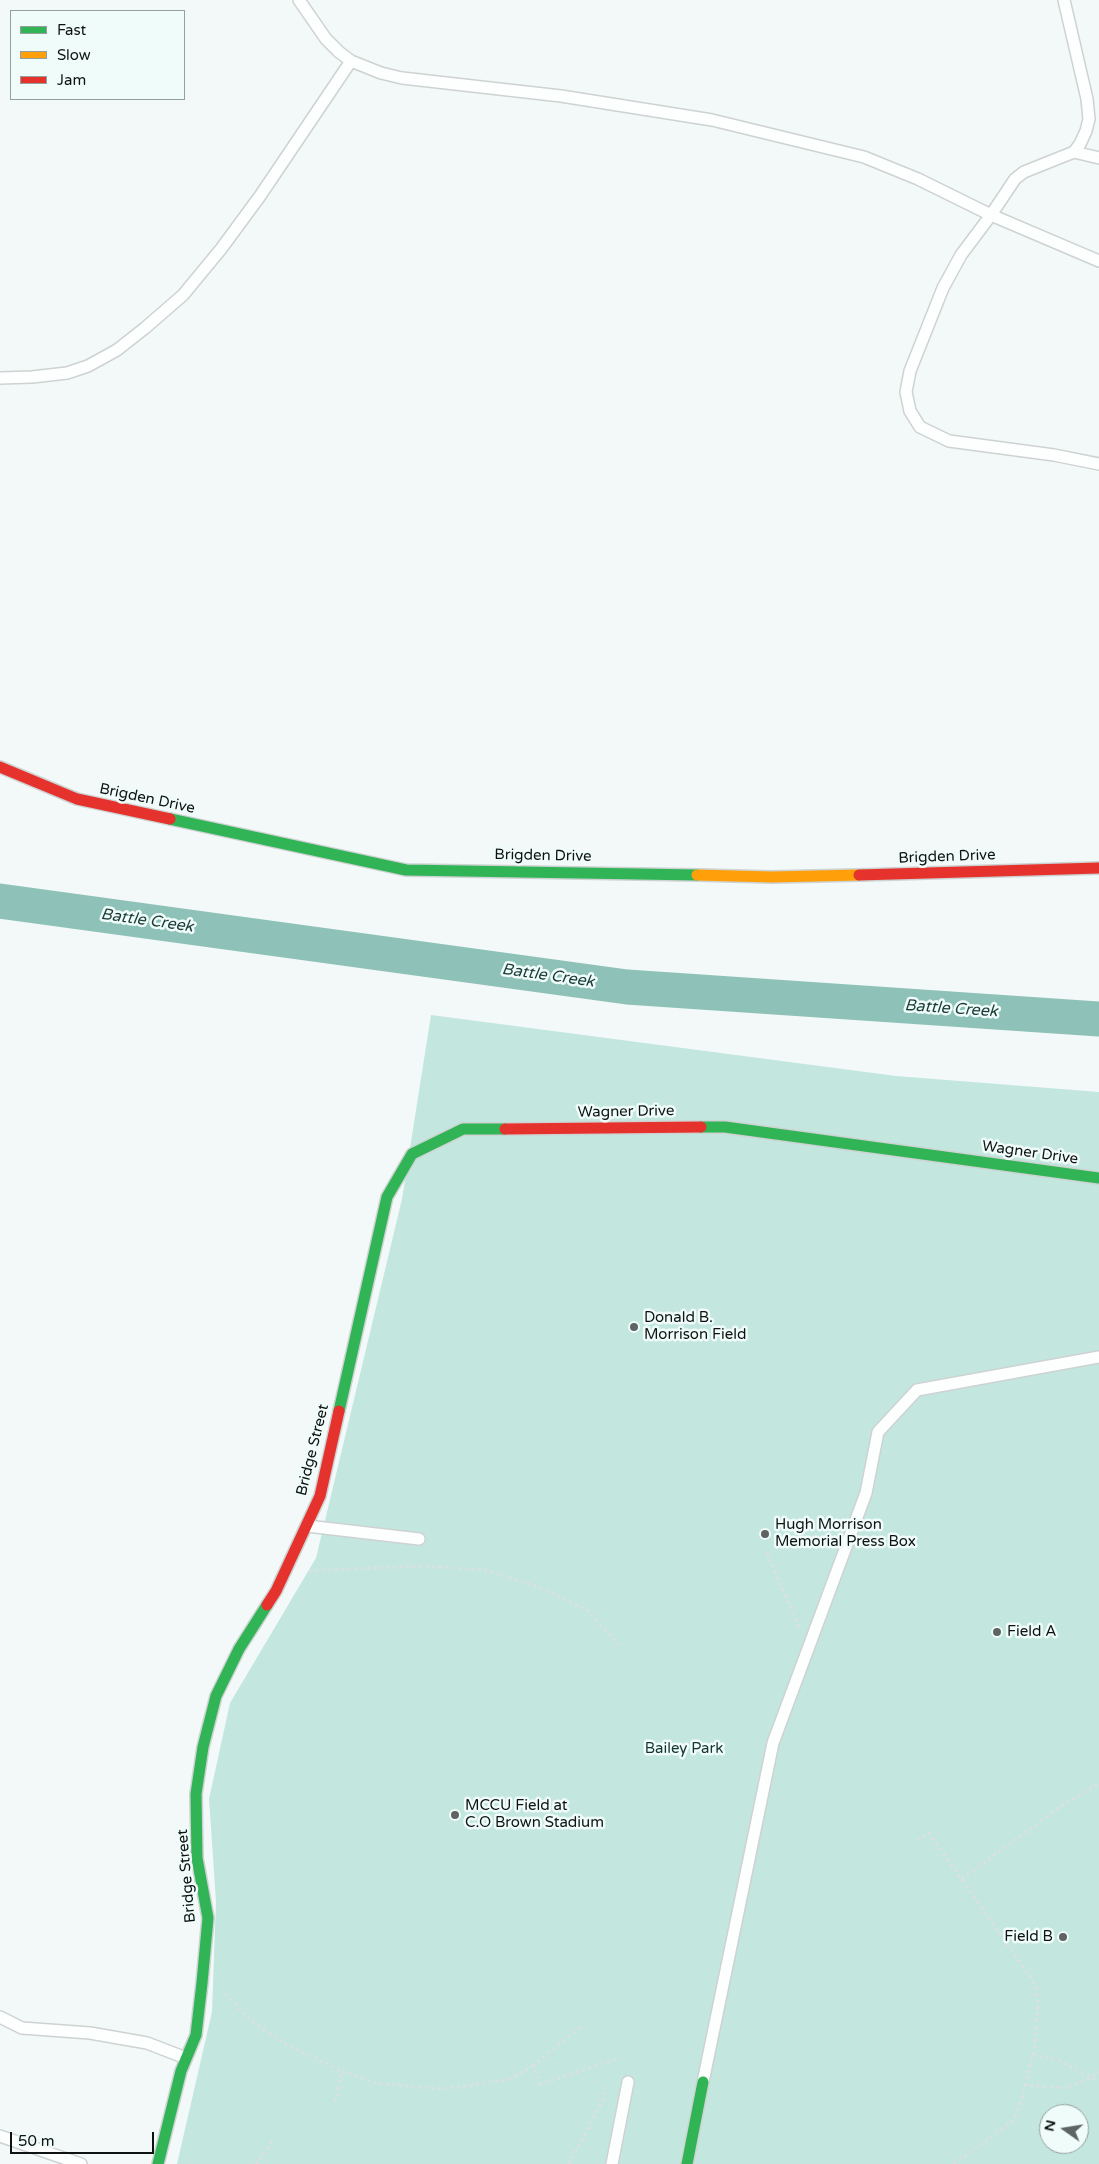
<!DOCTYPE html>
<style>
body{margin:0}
#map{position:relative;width:1099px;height:2164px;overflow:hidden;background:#f2f9f8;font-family:"Varela Round",sans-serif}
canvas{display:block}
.legend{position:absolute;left:10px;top:10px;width:175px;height:90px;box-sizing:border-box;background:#effcf9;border:1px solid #959f9d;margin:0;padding:6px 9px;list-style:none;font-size:15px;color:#0e1312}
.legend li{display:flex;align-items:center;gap:10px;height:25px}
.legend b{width:25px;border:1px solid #959f9d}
.north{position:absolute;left:1039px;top:2104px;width:50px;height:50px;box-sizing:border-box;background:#effcf9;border:1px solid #959f9d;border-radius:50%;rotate:283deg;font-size:14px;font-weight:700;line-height:20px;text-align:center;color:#0e1312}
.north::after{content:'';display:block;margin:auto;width:18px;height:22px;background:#5e6462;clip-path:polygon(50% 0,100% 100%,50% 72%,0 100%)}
.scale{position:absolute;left:10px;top:2132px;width:144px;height:22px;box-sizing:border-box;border:2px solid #0e1312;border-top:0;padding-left:6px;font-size:15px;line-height:18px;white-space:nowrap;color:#0e1312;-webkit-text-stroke:4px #effcf9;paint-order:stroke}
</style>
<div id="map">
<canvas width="1099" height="2164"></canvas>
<ul class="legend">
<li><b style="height:6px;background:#30b455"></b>Fast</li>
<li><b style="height:6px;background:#ff9f0a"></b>Slow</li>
<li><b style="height:6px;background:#e5322d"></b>Jam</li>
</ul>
<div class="north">N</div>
<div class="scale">50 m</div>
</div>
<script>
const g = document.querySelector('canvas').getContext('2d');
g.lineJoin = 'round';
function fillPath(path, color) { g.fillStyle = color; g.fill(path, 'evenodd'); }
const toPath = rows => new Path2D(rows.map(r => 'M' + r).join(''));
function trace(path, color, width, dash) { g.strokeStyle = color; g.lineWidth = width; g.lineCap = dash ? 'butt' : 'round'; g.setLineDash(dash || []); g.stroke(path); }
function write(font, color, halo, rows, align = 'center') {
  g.font = font + ' "Varela Round",sans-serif'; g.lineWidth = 5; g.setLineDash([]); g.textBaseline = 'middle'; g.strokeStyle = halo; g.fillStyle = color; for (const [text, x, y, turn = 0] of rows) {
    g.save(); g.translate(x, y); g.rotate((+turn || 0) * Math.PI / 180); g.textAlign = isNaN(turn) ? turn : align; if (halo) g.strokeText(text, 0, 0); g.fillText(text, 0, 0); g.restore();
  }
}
fillPath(toPath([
 [431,1015,896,1076,1099,1092,1099,2164,177,2164,212,2012,216,1901,209,1799,230,1703,316,1558,402,1199],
 [1049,2114,1079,2114,1079,2144,1049,2144]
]), '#c3e6df');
trace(toPath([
 [0,901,627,987,1099,1019]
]), '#8ec1b7', 35);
const lane = toPath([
 [299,0,326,39,339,52,351,61,381,73,402,78,561,96,712,120,864,157,918,179,991,215,1015,179,1024,172,1074,152,1080,144,1086,131,1089,119,1087,99,1064,0],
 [1074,152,1099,158],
 [1099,261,991,215,961,255,943,288,910,371,906,392,910,411,920,427,949,441,1054,455,1099,464],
 [0,378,32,377,67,373,88,366,117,350,145,328,183,295,221,249,260,196,351,61],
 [307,1526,419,1539],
 [0,2017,22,2028,90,2033,147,2043,186,2058],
 [703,2082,773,1743,866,1493,878,1432,917,1390,1099,1357],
 [0,2136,81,2164],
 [612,2164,628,2082]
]);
const fast = toPath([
 [170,819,406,870,697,875],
 [701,1127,725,1127,1099,1178],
 [339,1411,387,1197,412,1154,463,1129,505,1129],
 [158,2164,181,2071,196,2035,202,1983,208,1918,197,1858,196,1794,203,1747,216,1696,239,1649,267,1605],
 [687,2164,703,2082]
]);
const slow = toPath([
 [697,875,772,877,859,875]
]);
const jam = toPath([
 [0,767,77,799,170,819],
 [859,875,1099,868],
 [505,1129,701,1127],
 [267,1605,276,1591,320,1496,339,1411]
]);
trace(lane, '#cdd3d2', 14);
trace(fast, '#cdd3d2', 14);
trace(slow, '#cdd3d2', 14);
trace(jam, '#cdd3d2', 14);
trace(toPath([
 [767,1553,800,1629],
 [309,1571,419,1566,486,1570,536,1586,587,1610,620,1646],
 [917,1840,929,1833,1032,1979,1038,1999,1035,2046,1021,2101,1012,2122,954,2164],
 [962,1879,1064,1804,1099,1784],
 [225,1994,252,2021,287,2045,342,2071],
 [1033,2054,1060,2061,1099,2081],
 [533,2066,580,2027],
 [1024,2085,1065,2088,1086,2080,1099,2072],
 [335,2102,342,2071,376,2083,443,2089,511,2079,533,2066,541,2084,617,2059],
 [259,2164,257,2163,274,2139],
 [569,2164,602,2102,606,2087]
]), '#dde0de', 3, [2.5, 4]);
trace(lane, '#fdfefe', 11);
trace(fast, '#30b455', 11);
trace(slow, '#ff9f0a', 11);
trace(jam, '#e5322d', 11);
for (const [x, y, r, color] of [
 [634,1327,5,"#5e6462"],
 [765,1534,5,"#5e6462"],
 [997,1632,5,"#5e6462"],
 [455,1815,5,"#5e6462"],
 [1063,1937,5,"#5e6462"]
]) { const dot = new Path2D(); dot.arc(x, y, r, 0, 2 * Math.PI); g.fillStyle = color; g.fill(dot); trace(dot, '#effcf9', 2); }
write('15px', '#0e1312', '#effcf9', [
 ["Brigden Drive",147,799,12],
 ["Brigden Drive",543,856,1],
 ["Brigden Drive",947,857,-2],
 ["Wagner Drive",626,1112,-1],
 ["Wagner Drive",1030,1153,8],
 ["Bridge Street",313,1450,-76],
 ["Bridge Street",187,1876,-95]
]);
write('15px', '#0e1312', '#effcf9', [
 ["Donald B.",644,1318],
 ["Morrison Field",644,1335],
 ["Hugh Morrison",775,1525],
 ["Memorial Press Box",775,1542],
 ["Field A",1007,1632],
 ["MCCU Field at",465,1806],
 ["C.O Brown Stadium",465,1823],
 ["Field B",1053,1937,"right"]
], 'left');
write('15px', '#143630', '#effcf9', [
 ["Bailey Park",684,1749]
]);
write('italic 16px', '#1b3c36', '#effcf9', [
 ["Battle Creek",147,921,8],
 ["Battle Creek",548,976,8],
 ["Battle Creek",951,1009,4]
]);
</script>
